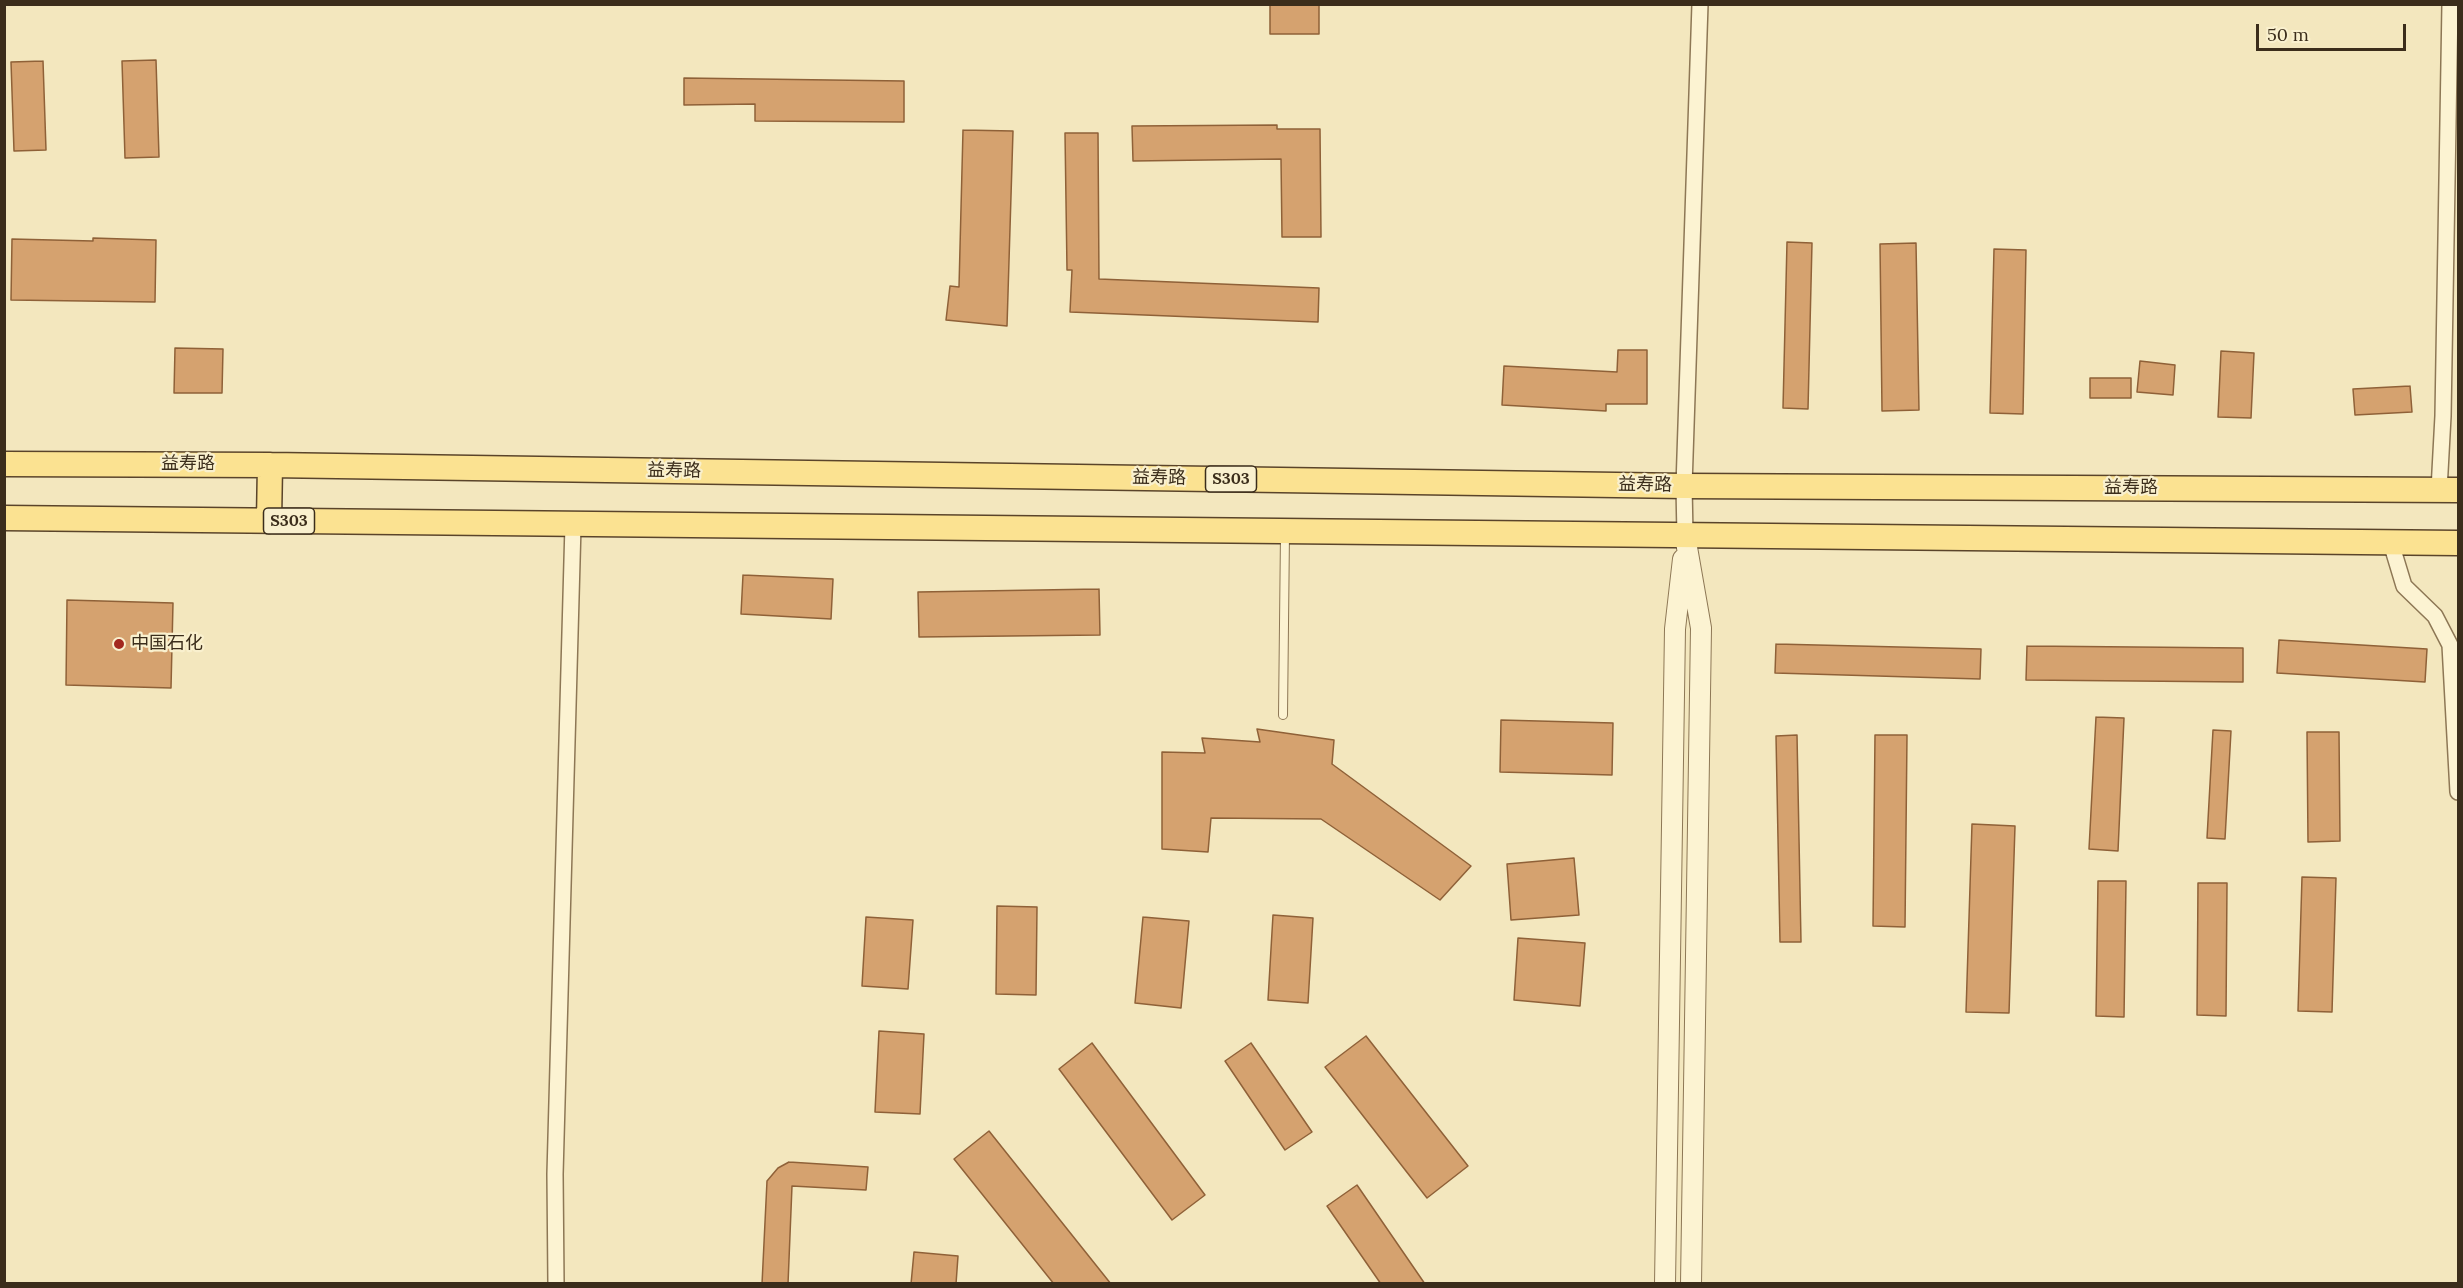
<!DOCTYPE html>
<meta charset="utf-8">
<style>
body{margin:0}
#map{position:relative;width:2463px;height:1288px;overflow:hidden;background:#f3e7be;font-family:Lora,serif}
canvas{display:block}
.frame{position:absolute;inset:0;border:6px solid #3b2d1b;pointer-events:none}
.scale{position:absolute;left:2256px;top:24px;width:150px;height:27px;box-sizing:border-box;border:3px solid #3b2d1b;border-top:0;padding-left:8px;font-size:18px;line-height:21px;white-space:nowrap;color:#3b2d1b;-webkit-text-stroke:4px #f9f0ce;paint-order:stroke}
</style>
<div id="map">
<canvas width="2463" height="1288"></canvas>
<div class="frame"></div>
<div class="scale">50 m</div>
</div>
<script>
const g = document.querySelector('canvas').getContext('2d');
g.lineJoin = 'round';
function fillPath(path, color) { g.fillStyle = color; g.fill(path, 'evenodd'); }
const toPath = rows => new Path2D(rows.map(r => 'M' + r).join(''));
function trace(path, color, width, dash) { g.strokeStyle = color; g.lineWidth = width; g.lineCap = dash ? 'butt' : 'round'; g.setLineDash(dash || []); g.stroke(path); }
function write(font, color, halo, rows, align = 'center') {
  g.font = font + ' Lora,"Noto Sans SC",serif'; g.lineWidth = 4.5; g.setLineDash([]); g.textBaseline = 'middle'; g.strokeStyle = halo; g.fillStyle = color; for (const [text, x, y, turn = 0] of rows) {
    g.save(); g.translate(x, y); g.rotate((+turn || 0) * Math.PI / 180); g.textAlign = isNaN(turn) ? turn : align; if (halo) g.strokeText(text, 0, 0); g.fillText(text, 0, 0); g.restore();
  }
}
const building = toPath([
 [1270,4,1319,4,1319,34,1270,34,1270,4],
 [156,60,159,157,125,158,122,61,156,60],
 [43,61,46,150,14,151,11,62,43,61],
 [684,78,904,81,904,122,755,121,755,104,684,105,684,78],
 [1277,125,1277,129,1320,129,1321,237,1282,237,1281,159,1133,161,1132,126,1277,125],
 [963,130,1013,131,1007,326,946,320,950,286,959,287,963,130],
 [1065,133,1098,133,1099,279,1319,288,1318,322,1070,312,1072,270,1067,270,1065,133],
 [93,238,156,240,155,302,11,300,12,239,93,241,93,238],
 [1787,242,1812,243,1808,409,1783,408,1787,242],
 [1916,243,1919,410,1882,411,1880,244,1916,243],
 [1994,249,2026,250,2023,414,1990,413,1994,249],
 [175,348,223,349,222,393,174,393,175,348],
 [1618,350,1647,350,1647,404,1606,404,1606,411,1502,405,1504,366,1617,372,1618,350],
 [2221,351,2254,353,2251,418,2218,417,2221,351],
 [2140,361,2175,365,2173,395,2137,392,2140,361],
 [2090,378,2131,378,2131,398,2090,398,2090,378],
 [2410,386,2412,412,2355,415,2353,389,2410,386],
 [743,575,833,579,831,619,741,614,743,575],
 [1099,589,1100,635,919,637,918,592,1099,589],
 [67,600,173,603,171,688,66,685,67,600],
 [2279,640,2427,649,2425,682,2277,673,2279,640],
 [1776,644,1981,649,1980,679,1775,673,1776,644],
 [2027,646,2243,648,2243,682,2026,680,2027,646],
 [2096,717,2124,718,2118,851,2089,849,2096,717],
 [1501,720,1613,723,1612,775,1500,772,1501,720],
 [1257,729,1334,740,1332,764,1471,866,1440,900,1321,819,1211,818,1208,852,1162,849,1162,752,1205,753,1202,738,1260,742,1257,729],
 [2213,730,2231,731,2225,839,2207,838,2213,730],
 [2307,732,2339,732,2340,841,2308,842,2307,732],
 [1797,735,1801,942,1780,942,1776,736,1797,735],
 [1875,735,1907,735,1905,927,1873,926,1875,735],
 [1972,824,2015,826,2009,1013,1966,1012,1972,824],
 [1574,858,1579,915,1511,920,1507,864,1574,858],
 [2302,877,2336,878,2332,1012,2298,1011,2302,877],
 [2098,881,2126,881,2124,1017,2096,1016,2098,881],
 [2198,883,2227,883,2226,1016,2197,1015,2198,883],
 [997,906,1037,907,1036,995,996,994,997,906],
 [1273,915,1313,918,1308,1003,1268,1000,1273,915],
 [866,917,913,920,908,989,862,986,866,917],
 [1143,917,1189,921,1181,1008,1135,1003,1143,917],
 [1518,938,1585,943,1580,1006,1514,1000,1518,938],
 [879,1031,924,1034,920,1114,875,1112,879,1031],
 [1366,1036,1468,1166,1427,1198,1325,1067,1366,1036],
 [1092,1043,1205,1195,1172,1220,1059,1069,1092,1043],
 [1251,1043,1312,1132,1285,1150,1225,1061,1251,1043],
 [989,1131,1111,1284,1054,1284,954,1159,989,1131],
 [789,1162,868,1167,866,1190,792,1186,788,1284,762,1284,767,1181,778,1168,789,1162],
 [1357,1185,1425,1284,1381,1284,1327,1206,1357,1185],
 [914,1252,958,1256,956,1284,911,1284,914,1252]
]);
fillPath(building, '#d5a26f');
trace(building, '#8f6138', 1.5);
const service = toPath([
 [1283,715,1285,533]
]);
const minor = toPath([
 [2439,490,2443,416,2450,4],
 [1685,536,1684,486,1700,4],
 [2391,543,2404,586,2435,616,2450,645,2458,792],
 [556,1284,555,1174,573,525]
]);
const tertiary = toPath([
 [1685,536,1701,628,1691,1284],
 [1665,1284,1675,629,1683,559]
]);
const primary = toPath([
 [4,464,270,465,1684,486,2458,490],
 [4,518,2458,543],
 [269,521,270,465]
]);
trace(service, '#8d7755', 10);
trace(minor, '#8d7755', 18);
trace(tertiary, '#8d7755', 22);
trace(primary, '#5a442a', 27);
trace(service, '#fcf3d2', 8);
trace(minor, '#fcf3d2', 15);
trace(tertiary, '#fcf3d2', 20);
trace(primary, '#fbe291', 24);
for (const [x, y, r, color] of [
 [119,644,6,"#a3281e"]
]) { const dot = new Path2D(); dot.arc(x, y, r, 0, 2 * Math.PI); g.fillStyle = color; g.fill(dot); trace(dot, '#f9f0ce', 2); }
for (const [x, y, w] of [
 [1231,479,51],
 [289,521,51]
]) { const box = new Path2D(); box.roundRect(x - w / 2, y - 13, w, 26, 4.5); g.fillStyle = '#f9f0ce'; g.fill(box); trace(box, '#3b2d1b', 1.5); }
write('bold 16px', '#3b2d1b', null, [
 ["S303",1231,479],
 ["S303",289,521]
]);
write('18px', '#3b2d1b', '#f9f0ce', [
 ["益寿路",188,464],
 ["益寿路",674,471,1],
 ["益寿路",1159,478,1],
 ["益寿路",1645,485,1],
 ["益寿路",2131,488]
]);
write('18px', '#3b2d1b', '#f9f0ce', [
 ["中国石化",131,644]
], 'left');
</script>
